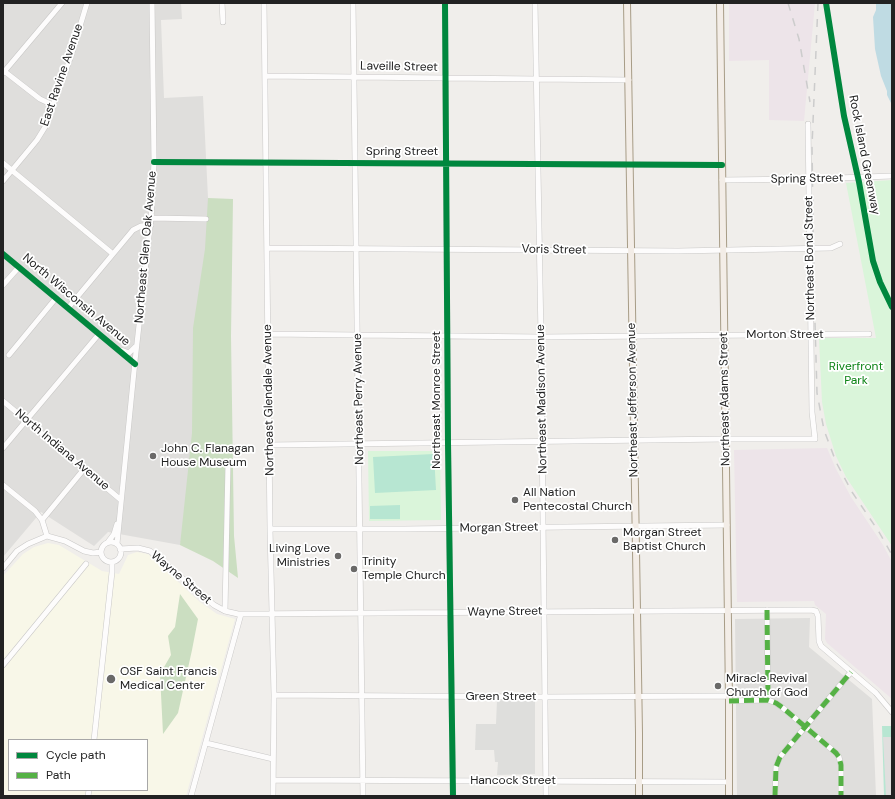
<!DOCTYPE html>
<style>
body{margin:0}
#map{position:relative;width:895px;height:799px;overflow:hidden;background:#f0eeeb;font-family:"DM Sans",sans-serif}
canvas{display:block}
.frame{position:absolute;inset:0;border:4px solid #222;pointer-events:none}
.legend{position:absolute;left:8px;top:739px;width:140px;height:52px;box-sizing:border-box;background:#fff;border:1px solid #a7a7a7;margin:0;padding:5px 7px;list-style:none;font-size:12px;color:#222}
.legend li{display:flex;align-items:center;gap:8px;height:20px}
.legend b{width:20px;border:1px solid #a7a7a7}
</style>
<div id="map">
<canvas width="895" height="799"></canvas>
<div class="frame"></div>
<ul class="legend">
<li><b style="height:5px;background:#00873e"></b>Cycle path</li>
<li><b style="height:5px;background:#55b145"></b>Path</li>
</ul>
</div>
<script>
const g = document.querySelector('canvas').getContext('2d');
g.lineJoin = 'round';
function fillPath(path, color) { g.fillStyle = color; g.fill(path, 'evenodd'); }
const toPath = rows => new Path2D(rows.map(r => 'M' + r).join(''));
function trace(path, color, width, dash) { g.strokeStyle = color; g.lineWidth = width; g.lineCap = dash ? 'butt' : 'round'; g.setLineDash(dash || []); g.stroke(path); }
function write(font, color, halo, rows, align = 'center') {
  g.font = font + ' "DM Sans",sans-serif'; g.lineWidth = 3.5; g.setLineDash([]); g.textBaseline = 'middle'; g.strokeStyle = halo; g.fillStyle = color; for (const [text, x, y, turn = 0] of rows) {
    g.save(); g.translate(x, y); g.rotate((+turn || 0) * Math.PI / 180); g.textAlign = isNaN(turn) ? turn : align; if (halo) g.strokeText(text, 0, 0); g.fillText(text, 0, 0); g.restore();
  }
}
fillPath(toPath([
 [3,3,181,3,182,19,161,20,164,98,203,96,208,198,211,445,180,545,108,532,94,546,41,512,3,557],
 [810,618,809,647,872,699,876,796,737,796,735,619]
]), '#dfdedc');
fillPath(toPath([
 [729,3,815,3,804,121,769,120,769,60,729,61],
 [827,448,836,469,851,497,883,545,892,562,892,699,827,643,825,639,826,614,815,605,814,601,737,602,734,450]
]), '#ede4e9');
fillPath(toPath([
 [48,543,59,545,102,571,119,574,128,555,137,552,148,554,200,602,217,614,235,619,186,796,3,796,3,576,23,554,34,547],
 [9,740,147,740,147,790,9,790]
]), '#f8f7e8');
fillPath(toPath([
 [497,700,535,701,535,774,497,775,498,762,495,762,494,750,475,750,476,724,496,724]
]), '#dededc');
fillPath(toPath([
 [208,198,233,199,231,336,234,536,238,578,213,561,180,545,192,433,193,328,205,249],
 [180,594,198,619,192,650,178,713,163,734,160,674,171,655,168,636,175,627]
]), '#cbdec1');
fillPath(toPath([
 [892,180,892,546,846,477,836,456,826,424,822,402,819,338,876,338,846,183],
 [368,451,440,451,441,520,369,521]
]), '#daf5da');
fillPath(toPath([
 [434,454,436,490,375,493,373,457],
 [400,505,400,519,370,519,370,506],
 [882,726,892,726,892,796,884,796]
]), '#b7e6d2');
fillPath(toPath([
 [883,737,892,737,892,796,886,796]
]), '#e0dfde');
fillPath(toPath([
 [876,3,892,3,892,105,887,95,887,91,881,76,875,49,873,17,876,10]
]), '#bfdbe3');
const minor = toPath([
 [222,3,223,22],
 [264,3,270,529,274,695,273,796],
 [353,3,363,796],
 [445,3,448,443,453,796],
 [535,3,541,337,546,796],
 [4,71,40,99,53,105],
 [3,73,62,3],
 [265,76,629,80],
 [154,162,722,165],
 [3,163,113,254],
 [722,180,809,179,892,176],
 [3,181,37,140,45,127,71,56,87,3],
 [151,218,206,219],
 [267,248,678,251,831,248,840,244],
 [3,254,135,364],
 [3,285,19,267],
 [68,308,133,230,141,226,151,225],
 [268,334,541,337,869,334],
 [121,350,129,353,135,347],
 [9,355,56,298],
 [3,401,121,500],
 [269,445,726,439,815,439,812,412,808,124],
 [3,448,99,334],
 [3,485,35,511,42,520,47,536],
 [42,520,84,469],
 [270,529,404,529,727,525],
 [47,536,65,541,84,551,93,553,101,552],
 '101 552a10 10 0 1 1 20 0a10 10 0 1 1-20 0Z',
 [108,542,114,534,117,524],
 [117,544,135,361,151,218,154,162,152,3],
 [120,549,138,548,150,551,214,605,225,611,238,614,811,610,816,611,818,616,819,641,821,646,876,693,892,712],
 [3,568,17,551,28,544,47,536],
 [767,610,768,700],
 [225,611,228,464],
 [3,665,86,564],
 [274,695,544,697,729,696],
 [729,701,768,700,776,703,783,708,836,753,839,757,841,765,841,796],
 [94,740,112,572,112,562],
 [206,743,273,759],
 [273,780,729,782],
 [88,796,89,790],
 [191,796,241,614],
 [775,796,776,767,780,757,851,672]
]);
const major = toPath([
 [627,3,639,733,639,796],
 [720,3,729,701,729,796]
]);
trace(minor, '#c9c8c7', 6);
trace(major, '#a79c86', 8);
trace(minor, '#fdfcfc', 5);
trace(major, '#f3ede7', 6);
trace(toPath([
 [788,3,799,39,810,102],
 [818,3,812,146,814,288,817,393,824,430,836,462,852,492,879,532,892,555]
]), '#ccc', 1.5, [8, 8]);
trace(toPath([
 [767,610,768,700],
 [729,701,768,700,776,703,783,708,836,753,839,757,841,765,841,796],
 [775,796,776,767,780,757,851,672]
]), '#55b145', 5, [10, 5]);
trace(toPath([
 [445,3,448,443,453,796],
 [826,3,844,116,859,182,873,261,880,282,892,307],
 [154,162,722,165],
 [3,254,135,364]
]), '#00873e', 6);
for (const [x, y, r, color] of [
 [153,456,4,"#6a6968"],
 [515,500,4,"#6a6968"],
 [615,540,4,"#6a6968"],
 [338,556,4,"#6a6968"],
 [354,569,4,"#6a6968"],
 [111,679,5,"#6a6968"],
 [718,686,4,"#6a6968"]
]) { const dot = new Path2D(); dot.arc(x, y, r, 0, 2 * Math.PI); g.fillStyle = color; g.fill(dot); trace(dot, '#fff', 1.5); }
write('12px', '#222', '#fff', [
 ["Laveille Street",399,67,1],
 ["East Ravine Avenue",62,75,-71],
 ["Spring Street",402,152],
 ["Rock Island Greenway",864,155,79],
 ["Spring Street",807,179,-1],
 ["Northeast Glen Oak Avenue",146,247,-85],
 ["Voris Street",554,250,1],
 ["Northeast Bond Street",810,258,-91],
 ["North Wisconsin Avenue",76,300,40],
 ["Morton Street",785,335],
 ["Northeast Perry Avenue",359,399,-91],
 ["Northeast Madison Avenue",542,399,-91],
 ["Northeast Adams Street",725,399,-91],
 ["Northeast Glendale Avenue",269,400,-91],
 ["Northeast Monroe Street",437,400,-90],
 ["Northeast Jefferson Avenue",633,400,-91],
 ["North Indiana Avenue",62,450,40],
 ["Morgan Street",499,528,-1],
 ["Wayne Street",181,578,40],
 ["Wayne Street",505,612,-1],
 ["Green Street",501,697],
 ["Hancock Street",513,781]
]);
write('12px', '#0c8416', '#fff', [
 ["Riverfront",856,367],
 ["Park",856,381]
]);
write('12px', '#222', '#fff', [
 ["John C. Flanagan",161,449],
 ["House Museum",161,463],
 ["All Nation",523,493],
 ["Pentecostal Church",523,507],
 ["Morgan Street",623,533],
 ["Baptist Church",623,547],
 ["Living Love",330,549,"right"],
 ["Ministries",330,563,"right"],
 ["Trinity",362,562],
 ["Temple Church",362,576],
 ["OSF Saint Francis",120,672],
 ["Medical Center",120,686],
 ["Miracle Revival",726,679],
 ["Church of God",726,693]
], 'left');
</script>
